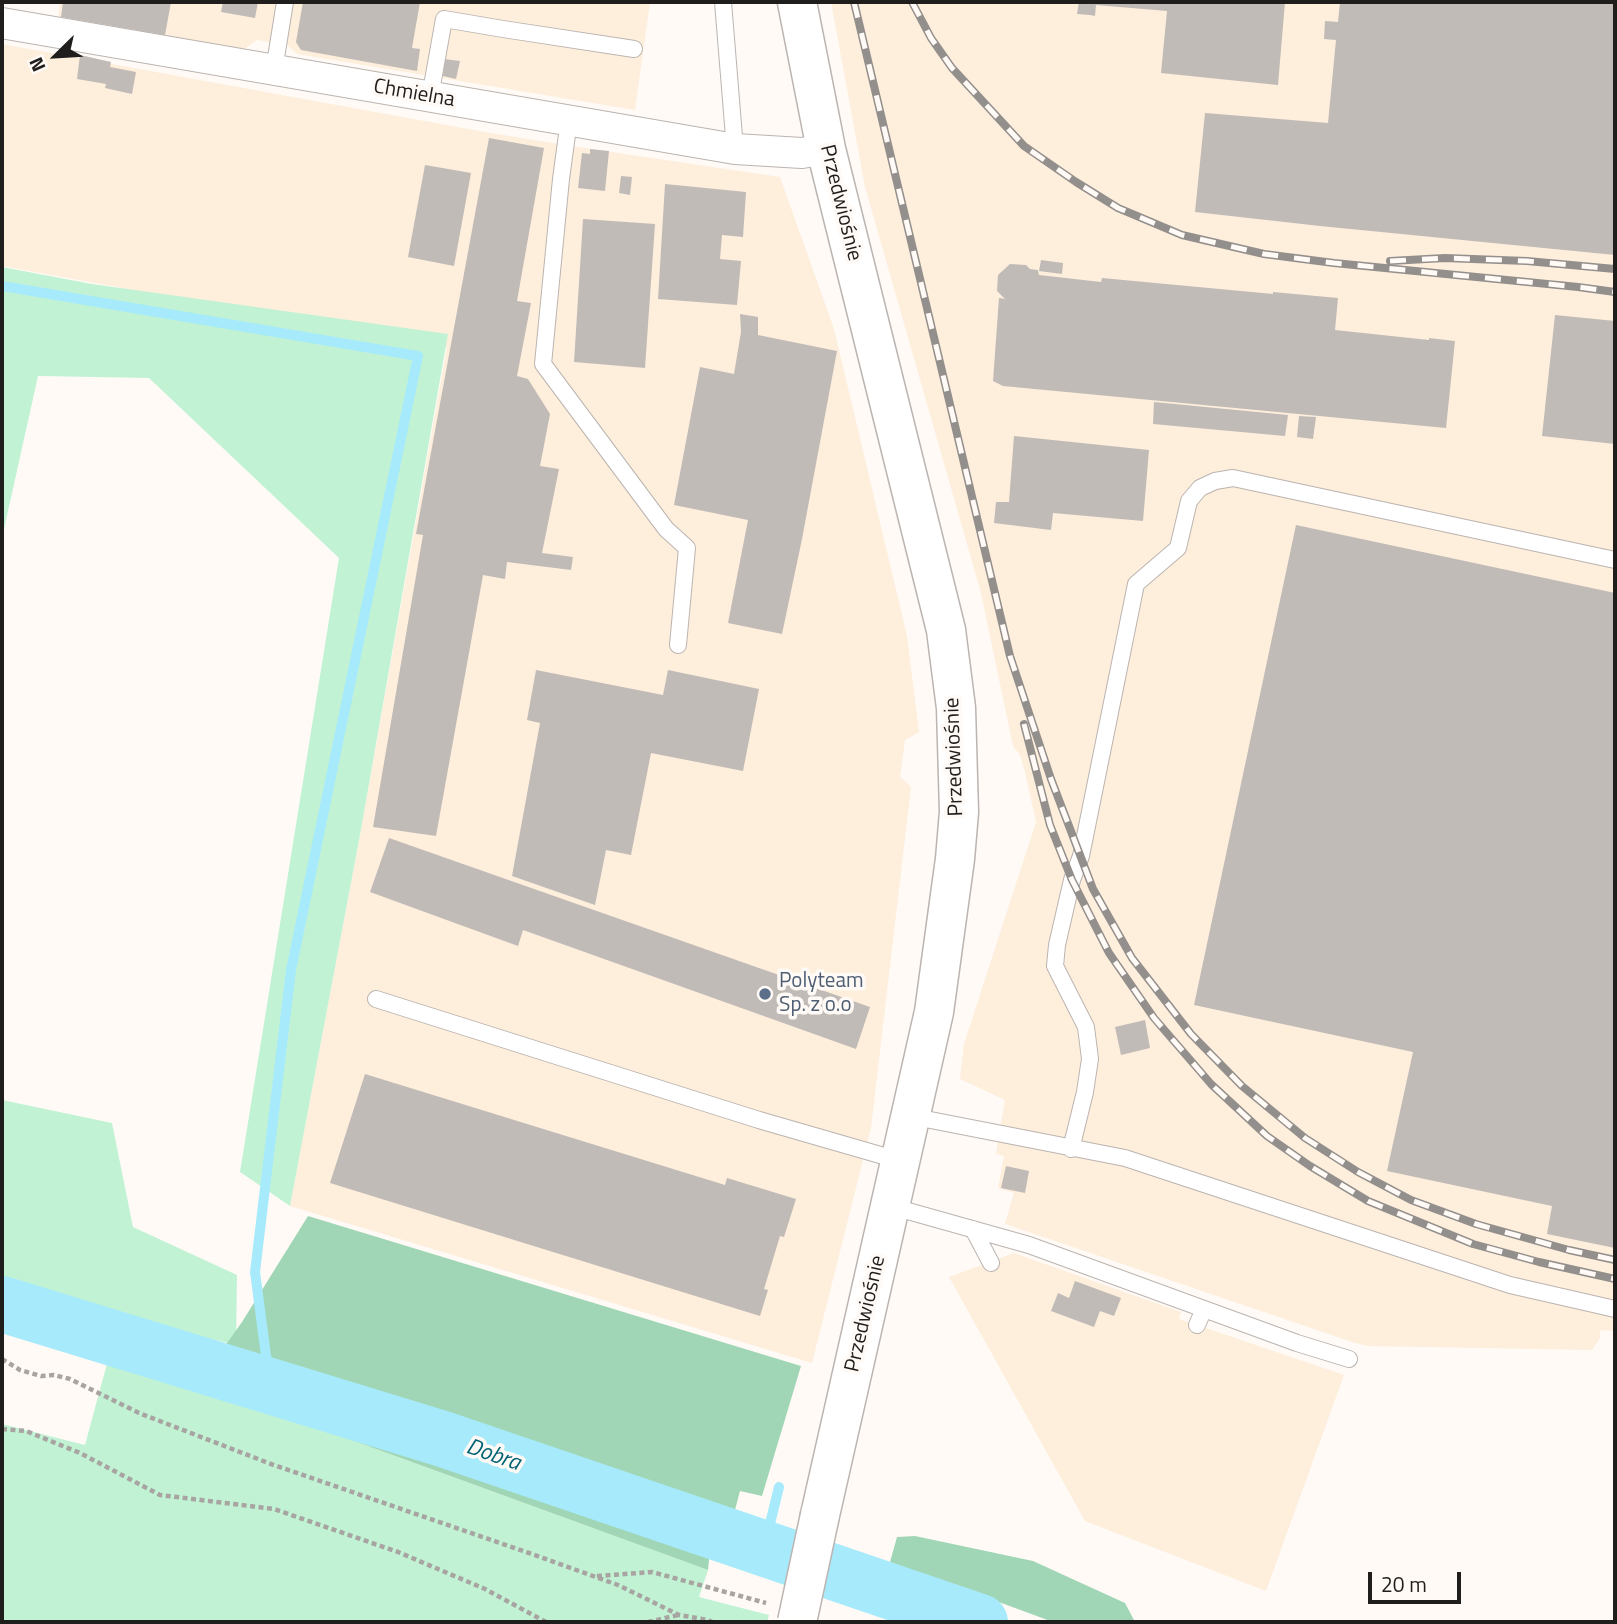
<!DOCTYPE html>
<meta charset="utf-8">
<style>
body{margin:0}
#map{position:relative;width:1617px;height:1624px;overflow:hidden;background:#fffaf6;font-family:"Titillium Web",sans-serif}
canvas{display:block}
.frame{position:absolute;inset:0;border:4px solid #201e1c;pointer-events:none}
.north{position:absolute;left:21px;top:21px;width:70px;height:70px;-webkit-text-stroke:5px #fffaf6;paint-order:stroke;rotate:246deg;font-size:19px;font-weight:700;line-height:28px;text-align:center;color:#201e1c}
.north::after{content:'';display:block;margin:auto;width:24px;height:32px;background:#201e1c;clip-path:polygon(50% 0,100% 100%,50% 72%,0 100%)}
.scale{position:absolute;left:1368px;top:1572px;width:93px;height:32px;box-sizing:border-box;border:4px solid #201e1c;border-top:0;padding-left:9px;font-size:21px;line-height:24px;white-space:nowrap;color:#201e1c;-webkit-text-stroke:5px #fffaf6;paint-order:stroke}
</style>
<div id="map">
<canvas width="1617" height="1624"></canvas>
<div class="frame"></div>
<div class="north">N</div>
<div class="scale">20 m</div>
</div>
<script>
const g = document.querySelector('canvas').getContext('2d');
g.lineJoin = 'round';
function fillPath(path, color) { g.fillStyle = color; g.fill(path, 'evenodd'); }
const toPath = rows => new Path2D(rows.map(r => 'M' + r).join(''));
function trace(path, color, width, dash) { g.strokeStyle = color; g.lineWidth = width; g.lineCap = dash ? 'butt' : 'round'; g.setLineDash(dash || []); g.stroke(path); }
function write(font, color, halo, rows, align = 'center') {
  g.font = font + ' "Titillium Web",sans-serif'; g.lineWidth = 7; g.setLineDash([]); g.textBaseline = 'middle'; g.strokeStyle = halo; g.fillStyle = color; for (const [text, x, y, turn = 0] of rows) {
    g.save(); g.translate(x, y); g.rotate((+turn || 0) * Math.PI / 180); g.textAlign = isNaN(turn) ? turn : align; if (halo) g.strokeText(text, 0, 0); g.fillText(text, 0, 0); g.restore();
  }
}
fillPath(toPath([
 [60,2,650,2,635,110,297,54,287,45,257,40,241,51,58,20],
 [831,2,1615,2,1615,1331,1600,1330,1600,1338,1592,1350,1368,1346,1355,1343,1005,1224,1014,1193,998,1188,1004,1156,996,1154,1005,1100,960,1079,964,1044,1036,822,1025,772,1020,755,1013,746,981,593,865,187],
 [2,44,485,132,571,146,780,177,834,329,907,636,919,732,905,740,900,777,911,787,871,1128,812,1363,290,1206,360,835,447,347,2,266],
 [1014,1253,1181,1312,1179,1319,1197,1325,1344,1375,1266,1591,1085,1521,949,1277]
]), '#feeedc');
fillPath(toPath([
 [2,267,92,284,448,334,360,835,290,1206,240,1172,339,558,149,378,38,376,2,538],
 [2,1100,112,1123,133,1227,237,1275,236,1345,8,1291,2,1286],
 [108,1360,198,1384,708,1570,699,1597,769,1615,767,1622,2,1622,2,1424,85,1445]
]), '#c1f2d4');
fillPath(toPath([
 [308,1216,801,1366,762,1496,740,1491,731,1525,528,1461,521,1488,710,1551,708,1570,198,1384,242,1322],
 [915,1536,1033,1561,1125,1603,1135,1622,1053,1622,890,1562,897,1537]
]), '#a0d6b5');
trace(toPath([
 [2,286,418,356,291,970,255,1272,270,1386],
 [764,1548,779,1487]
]), '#a7eafb', 10);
trace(toPath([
 [2,1304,443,1439,980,1622]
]), '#a7eafb', 56);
fillPath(toPath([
 [63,2,171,2,165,35,61,17],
 [223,2,258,2,255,18,221,12],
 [303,2,420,2,412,48,420,49,417,71,301,50,296,42],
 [1079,2,1285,2,1278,85,1161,73,1167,11,1096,5,1095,16,1090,15,1077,14],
 [1340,2,1615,2,1615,255,1320,226,1195,212,1205,113,1328,123,1336,40,1324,39,1325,21,1338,22],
 [80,55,111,62,110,67,136,72,132,94,105,88,106,84,77,79],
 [444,59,460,61,456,79,443,76],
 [489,138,544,148,517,301,531,303,517,376,528,379,550,414,540,466,559,469,542,553,573,557,571,570,507,562,505,579,483,575,436,836,373,827,423,535,416,534],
 [590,149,609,151,605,191,578,188,582,153,590,154],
 [425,165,471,173,454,266,408,257],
 [621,176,632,177,630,195,619,193],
 [665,184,746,192,743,237,722,235,720,259,741,261,737,305,658,299],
 [583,219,655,224,645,368,574,362],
 [1041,260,1063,263,1062,274,1039,271],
 [1010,264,1026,265,1030,269,1038,270,1039,275,1101,282,1102,278,1273,294,1273,292,1338,298,1335,330,1429,340,1429,338,1455,341,1446,428,1003,386,993,381,999,298,1005,299,997,291,998,275],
 [740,314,758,317,758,335,837,351,802,539,782,634,728,623,748,520,674,505,700,367,734,374,741,332],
 [1555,315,1615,321,1615,444,1542,436],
 [1154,402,1288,415,1285,436,1153,424],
 [1299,416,1316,417,1313,439,1297,437],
 [1014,436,1149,450,1143,521,1053,513,1051,530,994,523,996,502,1009,502],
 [1296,525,1615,593,1615,1248,1547,1234,1552,1206,1387,1171,1413,1052,1194,1005],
 [536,670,663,695,668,670,759,689,743,771,651,753,631,855,606,850,595,905,512,876,540,723,527,720],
 [389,838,870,1007,856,1049,523,930,518,946,370,892],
 [1145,1020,1150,1048,1121,1055,1115,1027],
 [365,1074,725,1185,727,1178,796,1199,784,1237,780,1236,764,1289,768,1290,760,1316,330,1183],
 [1006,1166,1029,1171,1025,1193,1001,1188],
 [1075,1281,1121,1298,1114,1316,1100,1311,1094,1327,1051,1311,1058,1293,1069,1298]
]), '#c1bbb7');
const service = toPath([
 [723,2,735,149],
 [274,70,285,2],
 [430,97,444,19,503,29,634,49],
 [569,120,561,179,543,364,666,529,687,548,678,645],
 [376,999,759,1120,901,1161],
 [910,1116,1125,1158,1510,1285,1615,1309],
 [1071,1149,1085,1092,1090,1059,1086,1027,1055,966,1057,945,1072,880,1081,856,1136,584,1178,548,1189,501,1200,488,1215,481,1233,478,1615,560],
 [890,1206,1029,1245,1297,1343,1349,1359],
 [973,1229,991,1263],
 [1197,1325,1204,1309]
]);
const minor = toPath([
 [2,23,735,149,802,153,826,149]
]);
const tertiary = toPath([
 [797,2,826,149,946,630,956,708,959,812,955,859,934,1012,820,1515]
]);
trace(service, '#bbb4b0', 18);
trace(minor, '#bbb4b0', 32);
trace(tertiary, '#bbb4b0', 41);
trace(toPath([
 [2,1359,20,1370,41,1376,54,1375,70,1379,139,1413,271,1464,529,1553,618,1585,679,1615,708,1620,712,1622],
 [2,1429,26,1431,80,1453,160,1495,274,1509,398,1552,485,1589,546,1622],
 [597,1576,652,1572,766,1603],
 [648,1622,678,1615]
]), '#a8a4a1', 4.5, [5, 3.5]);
trace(service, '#fff', 16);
trace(minor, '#fff', 30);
trace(tertiary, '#fff', 38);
const rail = toPath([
 [854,2,1010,656,1051,779,1093,889,1132,958,1191,1034,1242,1086,1305,1138,1358,1172,1411,1200,1476,1224,1569,1250,1615,1260],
 [912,2,931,38,952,68,1024,146,1076,182,1118,208,1182,235,1264,254,1334,263,1578,287,1615,292],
 [1390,261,1445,258,1527,261,1615,269],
 [1024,724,1050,825,1072,880,1109,953,1154,1018,1211,1084,1267,1136,1310,1166,1368,1201,1473,1244,1539,1262,1615,1279]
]);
trace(rail, '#938f8c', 8);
trace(rail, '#fffaf6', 5, [16]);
const tertiaryBridge = toPath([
 [797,1622,820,1515]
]);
trace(tertiaryBridge, '#bbb4b0', 41, []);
trace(tertiaryBridge, '#fff', 38);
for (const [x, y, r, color] of [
 [765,994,7,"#5c6f8a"]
]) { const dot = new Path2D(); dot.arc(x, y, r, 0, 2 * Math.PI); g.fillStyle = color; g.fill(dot); trace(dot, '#fffaf6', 2.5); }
write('21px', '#201e1c', '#fffaf6', [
 ["Chmielna",414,94,10],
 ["Przedwiośnie",840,203,76],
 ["Przedwiośnie",955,757,-92],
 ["Przedwiośnie",866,1314,-77]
]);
write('21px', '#4e5e75', '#fffaf6', [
 ["Polyteam",779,982],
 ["Sp. z o.o",779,1006]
], 'left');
write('italic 23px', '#006374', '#fffaf6', [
 ["Dobra",493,1456,19]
]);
</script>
